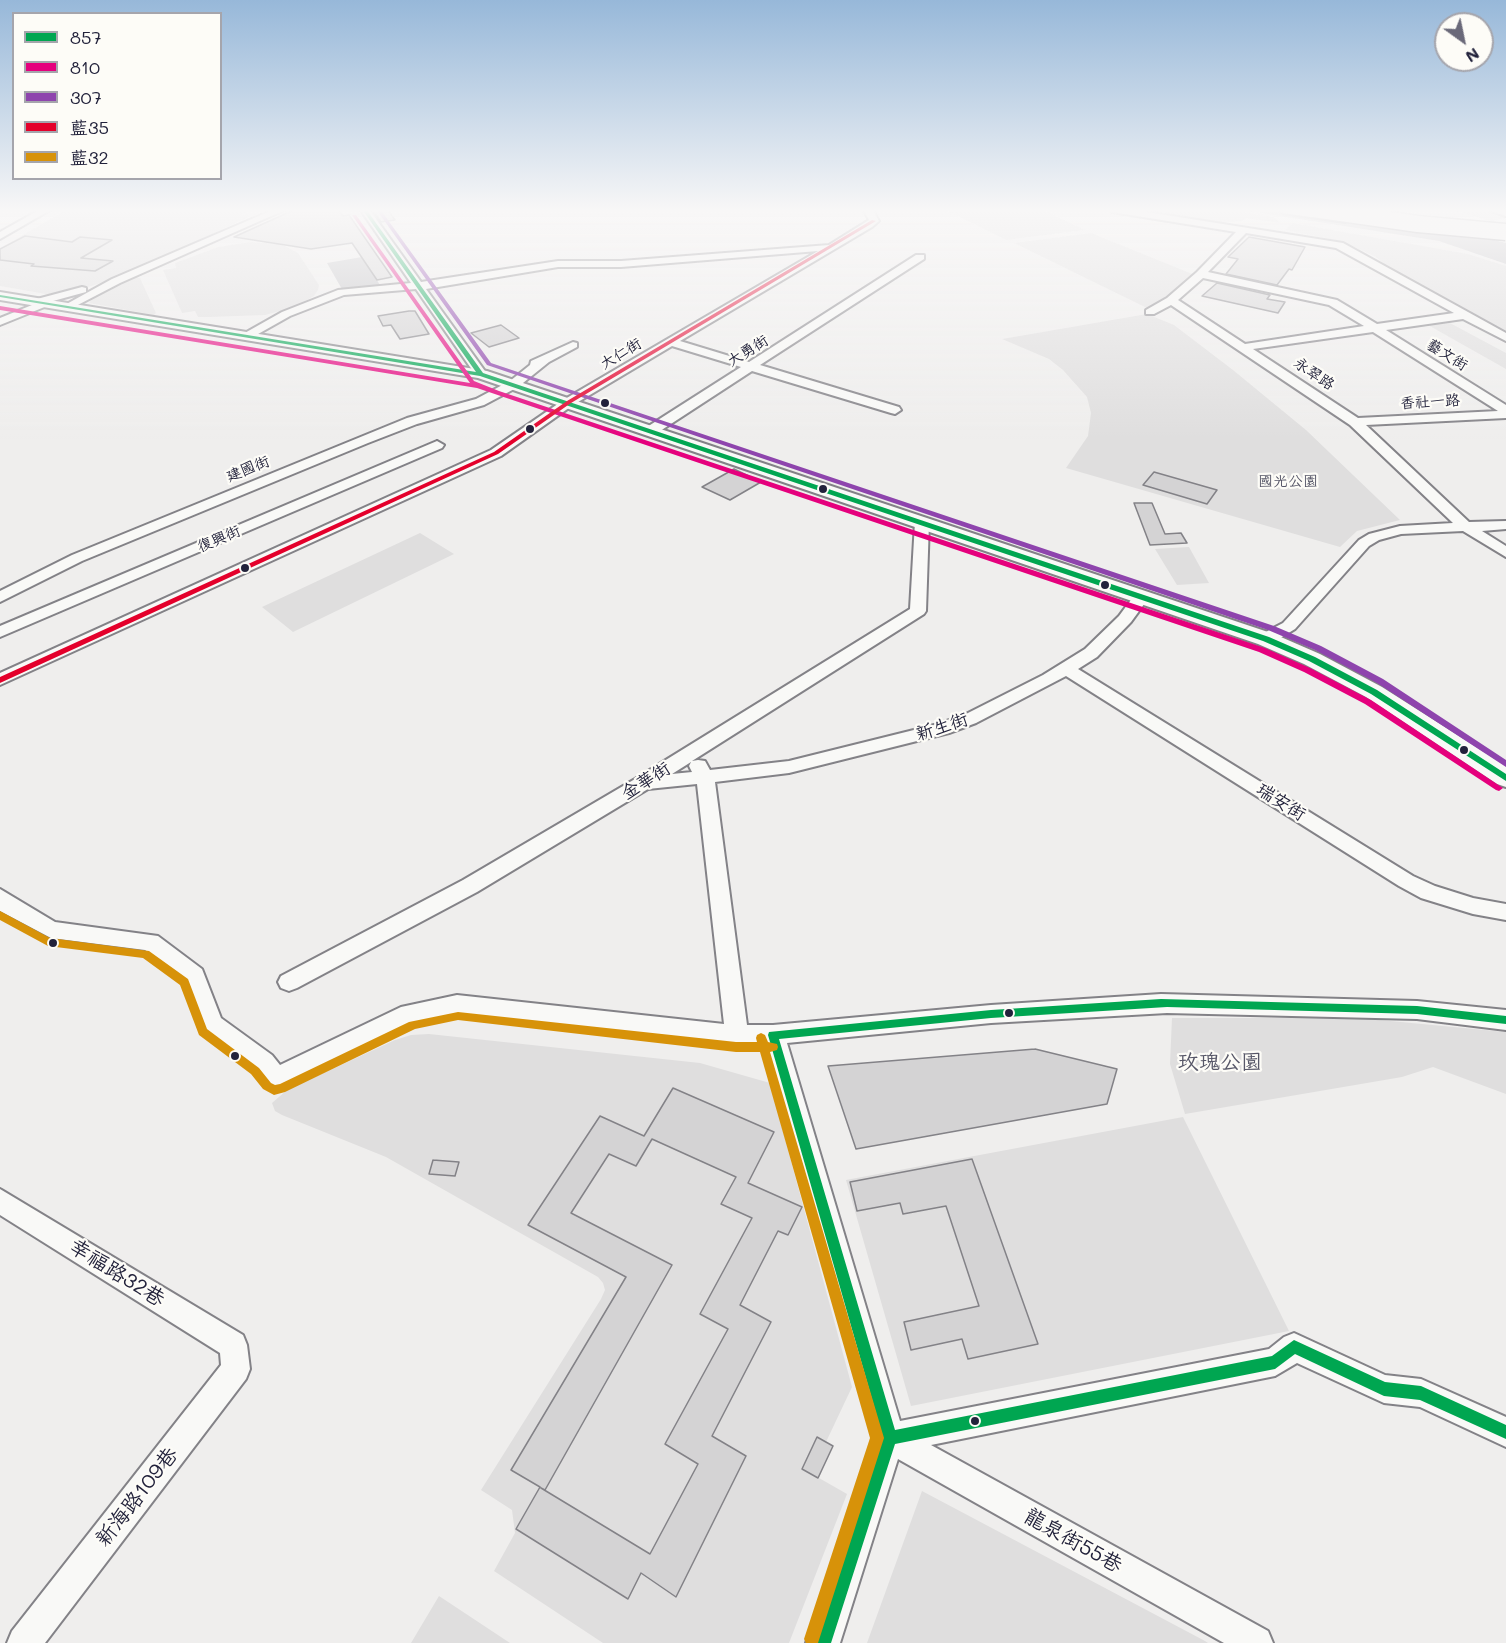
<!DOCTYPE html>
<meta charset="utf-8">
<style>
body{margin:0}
#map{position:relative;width:1506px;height:1643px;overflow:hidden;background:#efeeed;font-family:Mali,"LXGW WenKai TC",sans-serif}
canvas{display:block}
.legend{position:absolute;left:12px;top:12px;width:210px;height:168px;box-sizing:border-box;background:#fdfcf7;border:2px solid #a5a5ac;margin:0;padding:8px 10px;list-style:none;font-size:18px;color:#22223b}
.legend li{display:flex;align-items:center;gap:12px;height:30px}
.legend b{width:30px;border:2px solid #a5a5ac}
.north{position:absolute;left:1434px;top:12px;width:60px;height:60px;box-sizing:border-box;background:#fdfcf7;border:2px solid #a5a5ac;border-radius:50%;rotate:147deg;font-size:16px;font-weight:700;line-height:24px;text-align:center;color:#22223b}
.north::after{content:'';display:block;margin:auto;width:21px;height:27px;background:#6a6979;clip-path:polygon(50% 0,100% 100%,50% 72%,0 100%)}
</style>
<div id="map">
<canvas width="1506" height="1643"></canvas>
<ul class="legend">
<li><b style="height:8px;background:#00a651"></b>857</li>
<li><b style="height:8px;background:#e5007d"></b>810</li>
<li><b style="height:8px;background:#8e44ad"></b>307</li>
<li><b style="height:8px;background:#e4002b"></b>藍35</li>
<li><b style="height:8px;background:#d79209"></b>藍32</li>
</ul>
<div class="north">N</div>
</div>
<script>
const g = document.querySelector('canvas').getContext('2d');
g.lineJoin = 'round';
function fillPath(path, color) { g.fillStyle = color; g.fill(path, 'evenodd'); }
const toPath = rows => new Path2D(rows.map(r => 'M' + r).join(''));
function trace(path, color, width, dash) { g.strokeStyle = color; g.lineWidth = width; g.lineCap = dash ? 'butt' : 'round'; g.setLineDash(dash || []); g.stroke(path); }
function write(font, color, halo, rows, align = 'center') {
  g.font = font + ' Mali,"LXGW WenKai TC",sans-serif'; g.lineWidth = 4.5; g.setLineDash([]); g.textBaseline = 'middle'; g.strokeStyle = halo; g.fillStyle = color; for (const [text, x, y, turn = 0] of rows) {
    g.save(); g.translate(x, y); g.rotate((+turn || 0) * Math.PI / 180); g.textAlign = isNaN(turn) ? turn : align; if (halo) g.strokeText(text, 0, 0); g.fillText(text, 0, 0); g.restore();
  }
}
fillPath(toPath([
 [68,209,251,209,241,215,251,216,115,279,57,296,0,286,0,248],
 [944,209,1041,209,1085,230,1006,240],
 [1154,209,1226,209,1273,217,1280,223,1246,218,1242,221,1221,223,1156,211],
 [1437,209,1491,209,1506,214,1506,218,1491,221,1461,212],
 [1293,223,1468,254,1506,266,1506,331,1390,269,1376,257,1341,241,1285,230],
 [1091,233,1195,275,1149,309,1014,243],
 [251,242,281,244,298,253,319,285,318,290,314,296,295,307,265,315,210,317,198,317,195,311,182,313,163,270,176,268,175,263,218,247],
 [136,277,140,278,156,313,154,315,89,303,94,295],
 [1147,314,1174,325,1233,370,1306,430,1400,520,1357,531,1340,547,1066,468,1088,436,1091,413,1087,397,1063,370,1049,359,1002,339],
 [1450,323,1506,353,1506,369,1428,325],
 [420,533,454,554,293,632,262,607],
 [1189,547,1209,583,1177,585,1155,549],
 [1172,1018,1359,1018,1506,1032,1506,1094,1433,1067,1402,1077,1185,1114,1170,1064],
 [429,1034,700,1063,770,1083,852,1387,826,1442,833,1446,819,1478,847,1494,789,1643,603,1643,494,1571,515,1533,512,1510,481,1490,601,1299,605,1290,603,1283,598,1277,386,1157,282,1115,275,1111,272,1103,287,1090,395,1040,411,1035],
 [1183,1117,1289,1331,911,1406,846,1180],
 [922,1491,1205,1641,1208,1643,867,1643],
 [439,1596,510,1643,411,1643]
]), '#dfdede');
fillPath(toPath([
 [1236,209,1326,209,1429,227,1461,237,1506,244,1506,264,1439,241],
 [362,257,380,285,343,291,327,263]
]), '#bebec2');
fillPath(toPath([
 [1428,223,1506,243,1506,251,1424,230,1422,227,1424,224,1428,223]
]), '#bebec2');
const building = toPath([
 [296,209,297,211,308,210,310,211,337,209,343,216,349,215,392,277,377,280,352,243,311,249,234,237,296,209],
 [372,209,387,209,395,220,381,222,372,209],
 [25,236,72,242,80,237,112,240,81,258,113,261,95,271,31,266,34,264,0,260,0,249,25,236],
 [1249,237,1305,247,1292,270,1289,269,1277,285,1226,274,1238,259,1228,257,1249,237],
 [1217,283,1270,295,1267,299,1285,302,1278,313,1202,296,1217,283],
 [409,311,415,311,429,334,400,339,391,325,383,326,378,316,409,311],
 [501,325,519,338,489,347,471,333,501,325],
 [734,469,761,482,730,500,702,487,734,469],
 [1154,472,1217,490,1207,504,1143,485,1154,472],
 [1134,503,1152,503,1165,534,1181,533,1187,543,1150,545,1134,503],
 [1035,1049,1117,1069,1107,1104,856,1149,828,1066,1035,1049],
 [673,1088,774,1132,748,1183,802,1207,788,1235,778,1231,740,1305,771,1322,712,1436,746,1456,676,1597,641,1573,628,1599,516,1529,540,1487,511,1470,626,1277,528,1225,600,1116,644,1136,673,1088],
 [652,1139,736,1177,721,1204,752,1218,700,1314,728,1329,665,1444,698,1464,650,1554,541,1488,545,1490,672,1265,571,1213,609,1154,636,1166,652,1139],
 [972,1159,1038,1344,968,1359,962,1339,911,1350,904,1322,979,1306,946,1206,903,1214,900,1203,857,1211,850,1182,972,1159],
 [433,1160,459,1162,455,1176,429,1174,433,1160],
 [817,1437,833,1446,818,1478,802,1469,817,1437]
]);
fillPath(building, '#d4d3d4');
trace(building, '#838287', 1.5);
const minor = toPath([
 [41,209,52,209,0,239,0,232,41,209],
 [275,209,287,209,120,283,72,308,68,309,63,306,112,279,275,209],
 [360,209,369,209,421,282,558,261,621,261,829,245,869,220,863,209,872,209,879,221,872,227,680,341,749,362,916,255,924,255,924,259,760,365,899,407,901,410,895,414,891,413,752,371,657,433,647,433,645,430,647,427,741,367,672,346,573,405,501,456,0,685,0,673,491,450,565,399,818,251,621,267,558,267,426,289,487,374,481,378,477,377,416,289,344,295,290,316,251,338,243,338,243,334,282,312,338,290,411,283,360,209],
 [1108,209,1128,209,1343,243,1506,333,1506,341,1463,319,1386,330,1506,405,1506,418,1366,425,1469,522,1506,521,1506,529,1482,531,1506,546,1506,557,1463,531,1401,534,1379,540,1369,546,1295,629,1272,643,1260,643,1258,639,1260,635,1283,623,1359,540,1369,534,1400,526,1453,523,1350,425,1171,305,1154,314,1146,314,1146,310,1167,298,1197,272,1236,232,1112,212,1108,209],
 [1246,233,1336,248,1454,313,1377,324,1337,300,1208,272,1246,233],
 [1203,278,1329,305,1364,326,1245,344,1178,300,1203,278],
 [1373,332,1498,411,1358,418,1253,349,1373,332],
 [1489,209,1506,210,1506,216,1491,211,1489,209],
 [82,287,86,288,86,292,53,301,52,304,0,325,0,318,37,303,37,299,82,287],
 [573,342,577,343,577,347,549,362,518,387,484,405,417,424,368,443,82,561,0,602,0,591,72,555,407,418,476,399,510,381,530,365,531,361,573,342],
 [437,441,444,445,442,448,0,637,0,626,437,441],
 [922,518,929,522,926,611,924,614,692,761,698,760,705,761,710,770,789,761,938,724,964,715,1043,675,1085,649,1119,616,1136,593,1142,591,1150,596,1131,622,1097,657,1078,669,1413,876,1435,886,1473,898,1506,904,1506,920,1473,914,1421,898,1399,886,1066,676,976,723,949,733,789,773,715,782,747,1025,773,1025,991,1005,1161,994,1417,1001,1506,1010,1506,1030,1417,1019,1167,1013,991,1023,787,1043,900,1421,1269,1349,1284,1337,1294,1333,1385,1375,1421,1379,1506,1417,1506,1447,1420,1407,1384,1403,1297,1363,1275,1376,931,1445,1268,1631,1273,1643,1224,1643,898,1459,840,1643,806,1643,875,1438,764,1045,737,1045,457,1013,413,1023,276,1088,268,1085,256,1069,204,1031,185,980,145,950,51,938,0,911,0,889,55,922,158,936,202,969,221,1018,272,1055,280,1065,401,1007,457,995,724,1024,697,784,648,789,477,892,297,988,289,991,281,988,278,982,281,976,463,880,635,779,910,609,915,522,922,518],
 [691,762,689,766,692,772,672,774,691,762],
 [0,1189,243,1335,247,1345,250,1369,246,1379,45,1643,7,1643,12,1631,221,1365,220,1353,0,1215,0,1189]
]);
const major = toPath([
 [0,292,487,371,1274,634,1320,654,1382,687,1506,766,1506,787,1497,784,1366,697,1304,664,1258,644,478,378,0,300,0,292]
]);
const highway = toPath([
 [1276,209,1311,209,1345,214,1352,218,1345,222,1283,213,1276,209]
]);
trace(minor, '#838287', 4);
trace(major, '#838287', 4);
trace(highway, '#838287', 4);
fillPath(minor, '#f9f9f7');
fillPath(major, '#f9f9f7');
fillPath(highway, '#f9f9f7');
const highwayBridge = toPath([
 [1313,209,1418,224,1506,232]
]);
trace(highwayBridge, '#838287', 19, []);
trace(highwayBridge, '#f9f9f7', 16);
fillPath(toPath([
 [362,209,366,209,483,373,1269,637,1315,657,1377,690,1506,774,1506,781,1371,694,1309,661,1263,641,480,376,0,297,0,295,476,372,362,209],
 [1161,999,1417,1006,1506,1016,1506,1024,1417,1014,1167,1007,991,1018,779,1039,895,1430,1272,1356,1294,1340,1385,1382,1421,1386,1506,1425,1506,1439,1420,1400,1384,1396,1295,1354,1275,1369,895,1444,831,1643,815,1643,883,1438,768,1035,769,1032,991,1010,1161,999]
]), '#00a651');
fillPath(toPath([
 [352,215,356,215,474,381,499,391,1265,648,1310,668,1371,700,1503,788,1499,791,1496,790,1365,704,1304,672,1259,652,477,388,0,310,0,306,470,383,352,215]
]), '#e5007d');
fillPath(toPath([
 [376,209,380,209,491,363,1274,626,1321,646,1383,679,1506,760,1506,767,1377,683,1315,650,1268,630,487,365,376,209]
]), '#8e44ad');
fillPath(toPath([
 [872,220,876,221,571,403,498,454,0,683,0,677,494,452,567,401,872,220]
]), '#e4002b');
fillPath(toPath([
 [0,911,50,938,149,951,188,979,207,1029,259,1068,271,1083,275,1085,280,1084,409,1022,458,1012,736,1042,757,1042,756,1038,757,1035,761,1033,765,1035,768,1042,777,1044,778,1047,777,1050,770,1052,884,1438,818,1643,806,1643,804,1639,870,1438,760,1052,736,1052,458,1020,415,1029,285,1092,274,1095,263,1089,251,1074,199,1035,180,985,143,958,48,946,0,920,0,911]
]), '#d79209');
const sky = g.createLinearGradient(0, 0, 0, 439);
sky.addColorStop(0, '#97b8d9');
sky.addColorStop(0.48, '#f8f7f7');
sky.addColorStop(1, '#f8f7f700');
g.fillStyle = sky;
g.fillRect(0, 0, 1506, 439);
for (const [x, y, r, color] of [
 [605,403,5,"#22223b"],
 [530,429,5,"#22223b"],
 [823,489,5,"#22223b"],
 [245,568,5,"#22223b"],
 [1105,585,5,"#22223b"],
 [1464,750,5,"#22223b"],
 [53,943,5,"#22223b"],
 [1009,1013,5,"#22223b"],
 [235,1056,5,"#22223b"],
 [975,1421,5,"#22223b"]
]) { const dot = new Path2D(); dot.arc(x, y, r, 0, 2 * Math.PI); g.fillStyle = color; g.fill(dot); trace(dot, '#fdfcf7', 2); }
write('15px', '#22223b', '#fdfcf7', [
 ["大勇街",748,351,-32],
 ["大仁街",621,354,-31],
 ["藝文街",1447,355,32],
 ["永翠路",1314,374,34],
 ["香社一路",1430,402,-3],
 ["建國街",248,469,-22],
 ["復興街",219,539,-23]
]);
write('15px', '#575768', '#fdfcf7', [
 ["國光公園",1288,481]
]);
write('18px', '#22223b', '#fdfcf7', [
 ["新生街",942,727,-18],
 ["金華街",646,781,-32],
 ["瑞安街",1281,802,32]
]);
write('21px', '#575768', '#fdfcf7', [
 ["玫瑰公園",1220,1063]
]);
write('21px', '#22223b', '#fdfcf7', [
 ["幸福路32巷",117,1273,32],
 ["新海路109巷",137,1497,-52],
 ["龍泉街55巷",1073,1541,29]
]);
</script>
